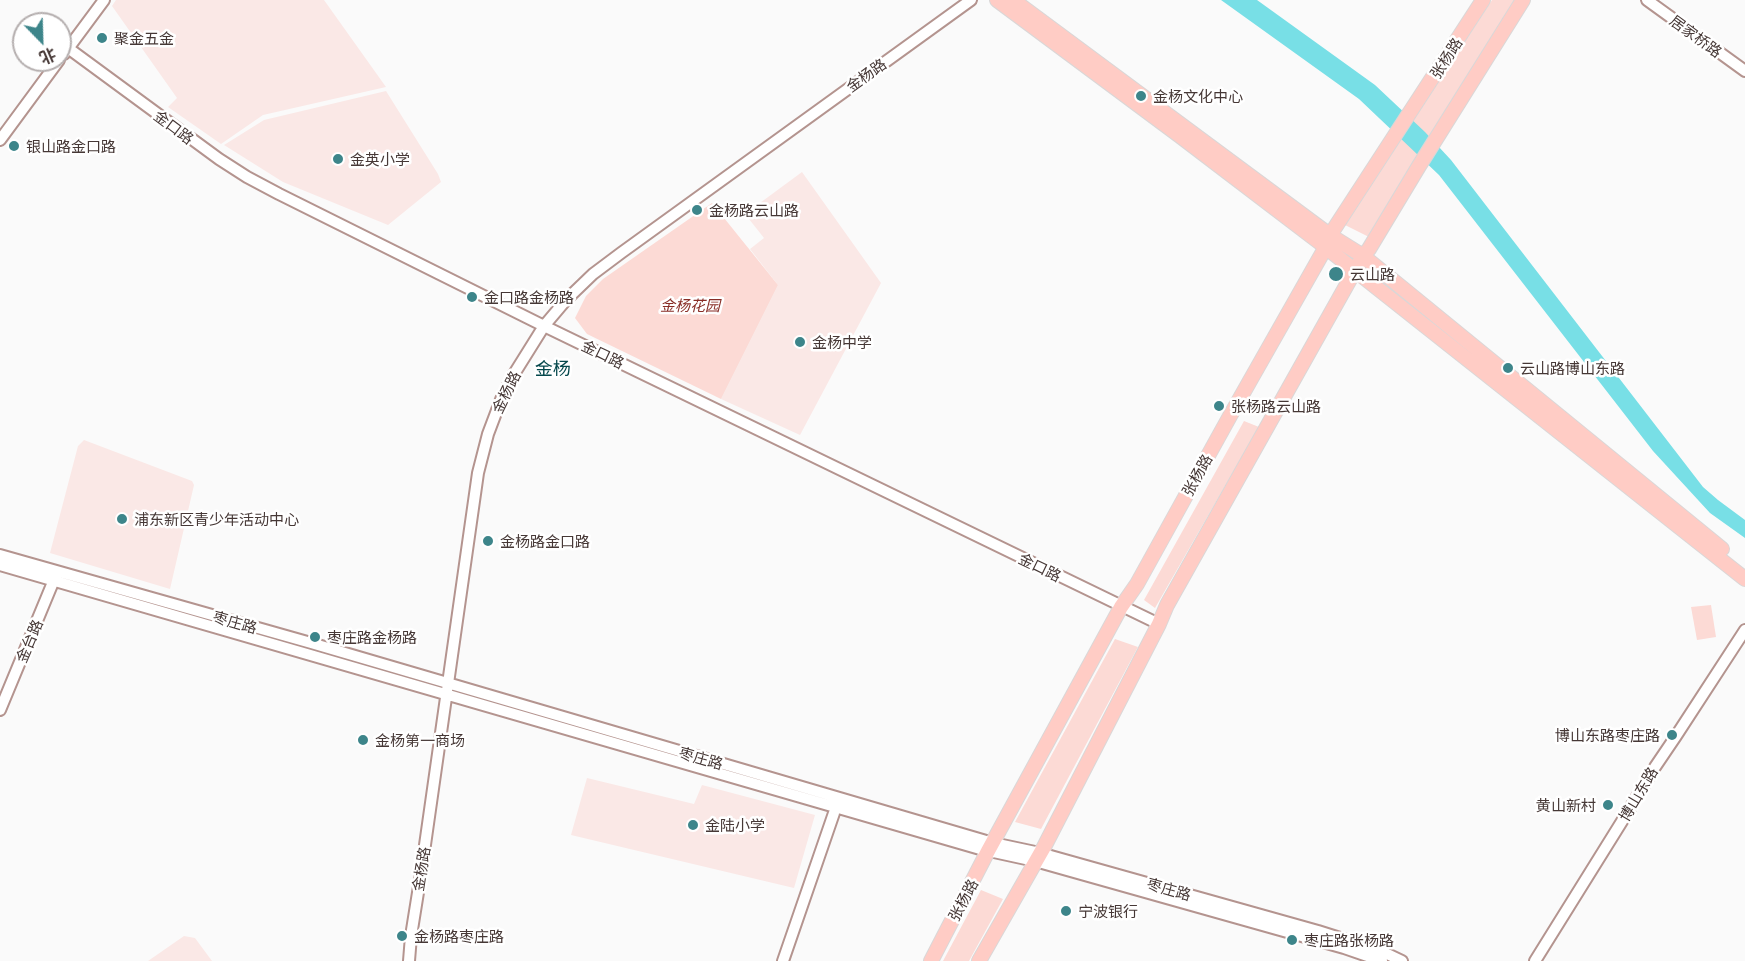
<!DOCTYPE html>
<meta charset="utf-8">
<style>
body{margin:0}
#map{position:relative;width:1745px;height:961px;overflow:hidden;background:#fafafa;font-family:Georgia,"Noto Sans SC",serif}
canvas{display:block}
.north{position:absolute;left:12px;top:12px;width:60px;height:60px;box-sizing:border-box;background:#fff;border:2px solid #b5afaf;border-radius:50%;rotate:157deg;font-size:16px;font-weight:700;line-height:24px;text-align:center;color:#463836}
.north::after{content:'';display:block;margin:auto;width:21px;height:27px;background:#3d858a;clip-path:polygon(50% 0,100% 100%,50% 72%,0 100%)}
</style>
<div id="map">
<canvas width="1745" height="961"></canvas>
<div class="north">北</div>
</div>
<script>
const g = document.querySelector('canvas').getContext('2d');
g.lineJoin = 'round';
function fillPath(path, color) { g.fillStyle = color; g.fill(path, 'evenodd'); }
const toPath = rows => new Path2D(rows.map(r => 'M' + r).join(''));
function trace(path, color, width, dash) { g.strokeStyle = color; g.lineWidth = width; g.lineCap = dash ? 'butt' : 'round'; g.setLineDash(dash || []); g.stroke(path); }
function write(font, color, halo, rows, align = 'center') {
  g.font = font + ' Georgia,"Noto Sans SC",serif'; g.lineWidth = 5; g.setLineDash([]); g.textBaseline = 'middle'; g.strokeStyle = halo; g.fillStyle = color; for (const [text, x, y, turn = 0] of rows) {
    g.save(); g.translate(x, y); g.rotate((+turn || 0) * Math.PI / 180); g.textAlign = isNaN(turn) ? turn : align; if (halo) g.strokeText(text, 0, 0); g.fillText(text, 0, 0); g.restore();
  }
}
fillPath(toPath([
 [116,0,324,0,386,87,263,115,221,144,168,107,177,98,112,6],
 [386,91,438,174,441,182,388,225,283,182,224,145,264,120],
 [802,172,881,283,800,435,721,399,778,285,750,249,764,238,745,214],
 [84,440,192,481,194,485,170,589,50,553,78,446],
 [587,778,694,804,702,785,815,815,794,888,571,835],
 [184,936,195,938,212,961,148,961]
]), '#fae8e6');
fillPath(toPath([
 [1492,0,1519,0,1369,237,1345,225],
 [712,203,778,285,721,399,587,334,575,318,586,296,603,279],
 [1244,421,1259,427,1155,608,1144,600],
 [1711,605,1716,637,1697,640,1691,607],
 [1115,639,1138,647,1041,829,1015,822],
 [981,890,1003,899,969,961,943,961]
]), '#fcdad5');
fillPath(toPath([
 [1221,0,1257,0,1375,85,1425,132,1451,160,1703,487,1718,500,1745,520,1745,538,1710,513,1653,451,1439,175,1359,99]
]), '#78dfe6');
const minor = toPath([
 [1647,0,1745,71],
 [68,48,219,159,247,177,279,194,544,326,1159,624],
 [64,54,104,0],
 [0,140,59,60],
 [0,555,311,643,993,843,1040,853,1318,931,1381,951,1402,961],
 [0,565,980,849,1035,861,1344,948,1382,961],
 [0,710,56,575],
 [409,961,411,936,420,880,478,473,488,434,502,397,514,374,544,326,566,300,593,274,621,253,971,0],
 [783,961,834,813],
 [1535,961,1629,810,1655,767,1676,736,1745,630]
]);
const major = toPath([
 [997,0,1180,136,1319,242,1745,579],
 [1013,0,1331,236,1363,256,1722,549],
 [931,961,988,851,1121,607,1137,584,1230,416,1323,252,1334,229,1483,0],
 [979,961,1044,847,1159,624,1167,605,1363,256,1369,249,1419,166,1523,0]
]);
trace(minor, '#b4948f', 14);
trace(major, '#dad7d7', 16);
trace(minor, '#fff', 10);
trace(major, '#ffccc5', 14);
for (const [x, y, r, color] of [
 [102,38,6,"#3d858a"],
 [1141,96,6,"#3d858a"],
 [14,146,6,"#3d858a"],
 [338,159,6,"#3d858a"],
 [697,210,6,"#3d858a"],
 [1336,274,8,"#3d858a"],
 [472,297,6,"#3d858a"],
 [800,342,6,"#3d858a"],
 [1508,368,6,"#3d858a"],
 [1219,406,6,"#3d858a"],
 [122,519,6,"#3d858a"],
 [488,541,6,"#3d858a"],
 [315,637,6,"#3d858a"],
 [1672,735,6,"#3d858a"],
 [363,740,6,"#3d858a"],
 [1608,805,6,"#3d858a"],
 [693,825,6,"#3d858a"],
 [1066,911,6,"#3d858a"],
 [402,936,6,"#3d858a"],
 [1292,940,6,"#3d858a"]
]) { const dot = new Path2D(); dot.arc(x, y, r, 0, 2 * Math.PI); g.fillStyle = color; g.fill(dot); trace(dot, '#fff', 2); }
write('15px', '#463836', '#fff', [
 ["居家桥路",1696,36,36],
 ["张杨路",1446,58,-57],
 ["金杨路",866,75,-36],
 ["金口路",174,127,37],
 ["金口路",603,354,26],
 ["金杨路",506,392,-64],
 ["张杨路",1197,475,-61],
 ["金口路",1040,567,26],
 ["枣庄路",235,622,16],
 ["金台路",29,641,-67],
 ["枣庄路",701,758,16],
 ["博山东路",1638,794,-59],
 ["金杨路",421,869,-81],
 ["枣庄路",1169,889,16],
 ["张杨路",963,900,-62]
]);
write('15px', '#463836', '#fff', [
 ["聚金五金",114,38],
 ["金杨文化中心",1153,96],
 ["银山路金口路",26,146],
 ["金英小学",350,159],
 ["金杨路云山路",709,210],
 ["云山路",1350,274],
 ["金口路金杨路",484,297],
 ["金杨中学",812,342],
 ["云山路博山东路",1520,368],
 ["张杨路云山路",1231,406],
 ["浦东新区青少年活动中心",134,519],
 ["金杨路金口路",500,541],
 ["枣庄路金杨路",327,637],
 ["博山东路枣庄路",1660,735,"right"],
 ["金杨第一商场",375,740],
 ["黄山新村",1596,805,"right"],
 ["金陆小学",705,825],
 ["宁波银行",1078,911],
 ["金杨路枣庄路",414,936],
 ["枣庄路张杨路",1304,940]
], 'left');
write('italic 15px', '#882d26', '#fff', [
 ["金杨花园",690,305]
]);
write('18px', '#05484c', '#fff', [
 ["金杨",553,368]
]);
</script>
